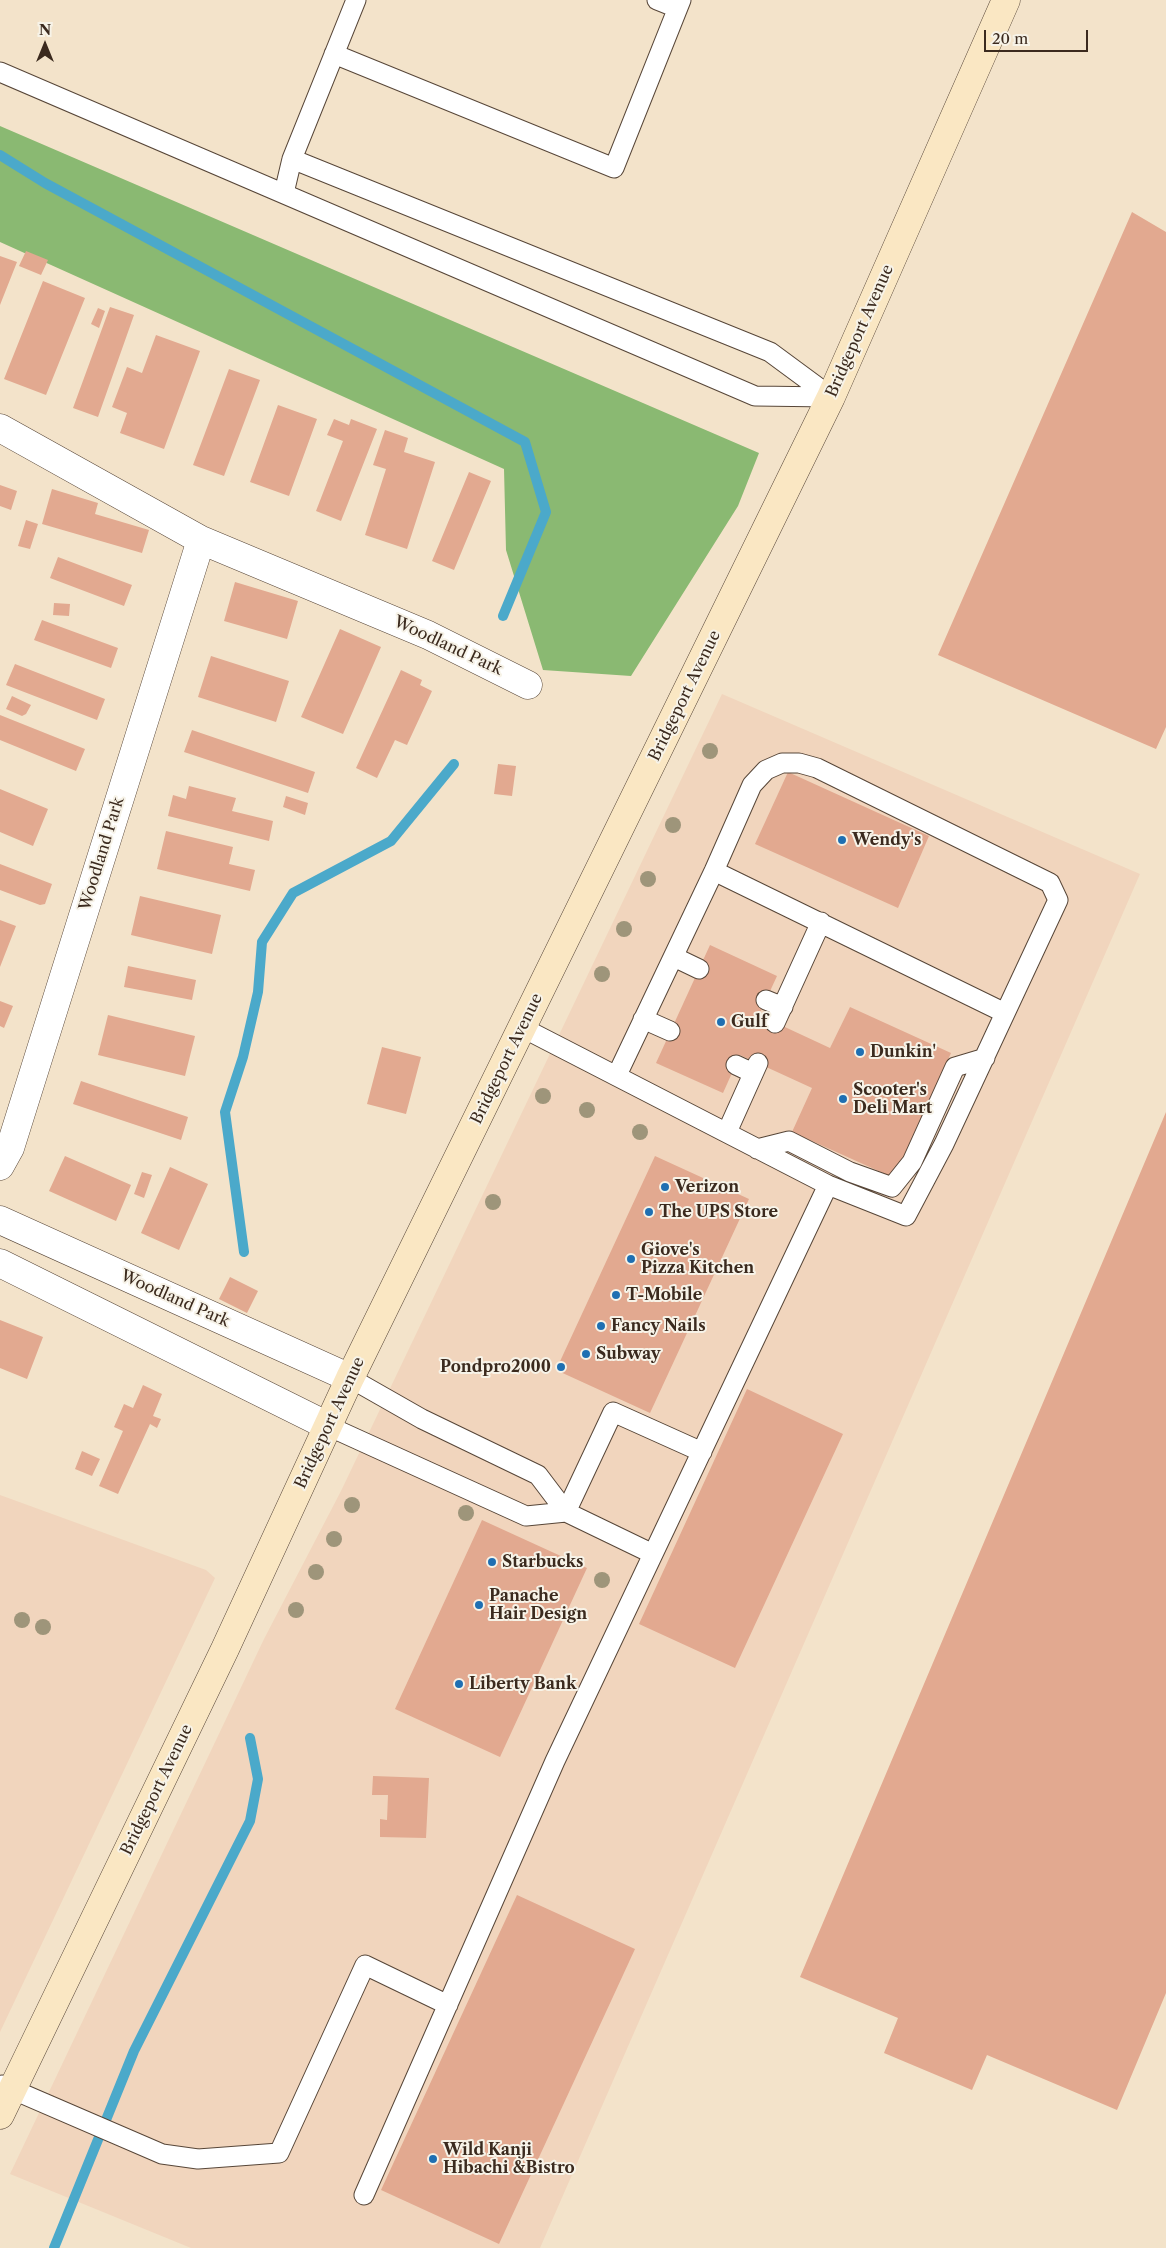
<!DOCTYPE html>
<style>
body{margin:0}
#map{position:relative;width:1166px;height:2248px;overflow:hidden;background:#f3e3ca;font-family:"Libre Caslon Text",serif}
canvas{display:block}
.north{position:absolute;left:20px;top:20px;width:50px;height:50px;-webkit-text-stroke:4px #f7f3e8;paint-order:stroke;rotate:0deg;font-size:14px;font-weight:700;line-height:20px;text-align:center;color:#3b2a1e}
.north::after{content:'';display:block;margin:auto;width:18px;height:22px;background:#3b2a1e;clip-path:polygon(50% 0,100% 100%,50% 72%,0 100%)}
.scale{position:absolute;left:984px;top:30px;width:104px;height:22px;box-sizing:border-box;border:2px solid #3b2a1e;border-top:0;padding-left:6px;font-size:15px;line-height:18px;white-space:nowrap;color:#3b2a1e;-webkit-text-stroke:4px #f7f3e8;paint-order:stroke}
</style>
<div id="map">
<canvas width="1166" height="2248"></canvas>
<div class="north">N</div>
<div class="scale">20 m</div>
</div>
<script>
const g = document.querySelector('canvas').getContext('2d');
g.lineJoin = 'round';
function fillPath(path, color) { g.fillStyle = color; g.fill(path, 'evenodd'); }
const toPath = rows => new Path2D(rows.map(r => 'M' + r).join(''));
function trace(path, color, width, dash) { g.strokeStyle = color; g.lineWidth = width; g.lineCap = dash ? 'butt' : 'round'; g.setLineDash(dash || []); g.stroke(path); }
function write(font, color, halo, rows, align = 'center') {
  g.font = font + ' "Libre Caslon Text",serif'; g.lineWidth = 4; g.setLineDash([]); g.textBaseline = 'middle'; g.strokeStyle = halo; g.fillStyle = color; for (const [text, x, y, turn = 0] of rows) {
    g.save(); g.translate(x, y); g.rotate((+turn || 0) * Math.PI / 180); g.textAlign = isNaN(turn) ? turn : align; if (halo) g.strokeText(text, 0, 0); g.fillText(text, 0, 0); g.restore();
  }
}
fillPath(toPath([
 [722,694,1140,874,540,2248,191,2248,10,2174,264,1639,341,1491],
 [0,1495,206,1570,215,1578,0,2032]
]), '#f1d5bd');
fillPath(toPath([
 [0,126,759,453,738,506,631,676,543,670,506,550,504,469,0,242]
]), '#8ab972');
trace(toPath([
 [0,155,45,183,525,442,546,512,503,616],
 [244,1252,225,1112,243,1057,258,992,262,942,293,893,391,841,454,764],
 [54,2248,134,2051,250,1821,258,1779,250,1738]
]), '#4ba9ca', 10);
fillPath(toPath([
 [1132,212,1166,232,1166,727,1156,749,938,655],
 [26,251,48,260,41,275,19,266],
 [0,256,17,262,0,305],
 [43,281,85,298,46,395,4,379],
 [110,307,134,315,98,417,73,408],
 [98,308,105,311,99,328,91,324],
 [156,335,200,351,164,449,120,433,127,413,112,407,127,367,142,373],
 [229,369,260,380,224,476,193,465],
 [278,405,317,419,289,496,250,482],
 [334,419,349,425,351,419,377,429,341,521,316,511,343,441,327,435],
 [385,430,408,438,404,452,435,462,407,549,365,535,386,469,373,465],
 [469,472,491,481,454,570,432,561],
 [0,485,17,491,11,510,0,506],
 [52,489,98,503,95,514,149,530,142,553,42,524],
 [26,520,38,524,30,549,18,546],
 [58,557,132,585,124,606,50,578],
 [235,582,298,601,287,639,224,621],
 [54,603,70,604,69,616,53,615],
 [42,620,118,648,111,668,34,640],
 [340,629,381,647,343,734,301,717],
 [211,656,289,681,276,722,198,697],
 [15,664,105,699,97,720,6,685],
 [401,670,422,680,420,685,432,691,407,745,395,740,377,778,356,768],
 [12,696,31,705,26,714,22,716,6,709],
 [0,715,85,749,76,771,0,740],
 [192,730,315,772,308,793,184,752],
 [498,764,516,766,512,796,494,794],
 [788,772,929,836,898,908,755,844],
 [189,786,236,798,232,811,273,821,269,841,168,816,173,795,186,799],
 [0,789,48,809,33,846,0,832],
 [286,796,308,803,305,815,283,807],
 [166,831,233,847,229,864,255,870,250,891,157,869],
 [0,864,52,884,45,904,40,905,0,890],
 [140,896,221,915,212,954,131,935],
 [0,920,16,926,0,967],
 [710,945,777,976,759,1015,830,1048,850,1007,951,1053,894,1178,792,1132,812,1088,740,1055,723,1093,656,1063],
 [128,966,196,980,192,1000,124,987],
 [0,1001,13,1006,4,1028,0,1026],
 [108,1015,195,1036,185,1076,98,1055],
 [382,1047,421,1057,406,1114,367,1104],
 [81,1081,188,1117,181,1140,73,1104],
 [1166,1112,1166,1993,1117,2110,987,2055,972,2090,884,2053,898,2018,800,1977],
 [65,1156,131,1185,116,1221,49,1191],
 [655,1156,749,1199,650,1413,556,1370],
 [170,1167,208,1184,179,1250,141,1233],
 [142,1172,152,1175,144,1198,134,1194],
 [230,1277,258,1291,247,1313,219,1299],
 [0,1320,43,1337,27,1379,0,1368],
 [143,1385,162,1394,153,1416,161,1419,157,1428,150,1424,118,1494,99,1486,123,1431,114,1427,124,1404,133,1408],
 [747,1389,843,1434,735,1668,639,1624],
 [82,1451,100,1459,92,1476,75,1469],
 [482,1520,587,1568,500,1757,395,1709],
 [373,1776,429,1778,426,1838,380,1837,380,1819,387,1820,388,1795,372,1795],
 [517,1895,635,1949,499,2244,381,2190]
]), '#e2a990');
const lane = toPath([
 [657,0,677,8],
 [334,54,614,168,681,0],
 [0,72,755,396,831,397],
 [292,159,770,352,831,397],
 [284,193,292,159,356,0],
 [714,871,1005,1013],
 [674,957,699,969],
 [766,1000,783,1007],
 [643,1019,670,1031],
 [775,1023,821,922],
 [523,1028,828,1185,906,1216,944,1144,1058,900,1050,883,817,768,799,763,782,763,766,770,752,785,714,871,617,1075],
 [736,1065,753,1073],
 [727,1132,758,1063],
 [757,1149,789,1141,850,1172,892,1187,912,1162,955,1067,985,1058],
 [350,1378,422,1419,538,1475,566,1512,653,1554],
 [328,1426,526,1516,566,1512],
 [566,1512,613,1412,702,1452],
 [2,2085,162,2154,198,2159,279,2153,365,1965,448,2005],
 [364,2195,555,1761,828,1185]
]);
const street = toPath([
 [0,428,201,540,428,635,528,685],
 [0,1166,10,1148,201,540],
 [0,1220,350,1378],
 [0,1263,328,1426]
]);
const secondary = toPath([
 [0,2115,225,1649,350,1378,831,397,1006,0]
]);
trace(lane, '#574638', 21);
trace(street, '#574638', 29);
trace(secondary, '#574638', 29);
trace(lane, '#fff', 19);
trace(street, '#fff', 28);
trace(secondary, '#fae7c3', 28);
g.fillStyle = '#9e957a';
for (const [x, y] of [
 [710,751],
 [673,825],
 [648,879],
 [624,929],
 [602,974],
 [543,1096],
 [587,1110],
 [640,1132],
 [493,1202],
 [352,1505],
 [466,1513],
 [334,1539],
 [316,1572],
 [602,1580],
 [296,1610],
 [22,1620],
 [43,1627]
]) { g.beginPath(); g.arc(x, y, 8, 0, 2 * Math.PI); g.fill(); }
for (const [x, y, r, color] of [
 [842,840,5,"#1f6fb2"],
 [721,1022,5,"#1f6fb2"],
 [860,1052,5,"#1f6fb2"],
 [843,1099,5,"#1f6fb2"],
 [665,1187,5,"#1f6fb2"],
 [649,1212,5,"#1f6fb2"],
 [631,1259,5,"#1f6fb2"],
 [616,1295,5,"#1f6fb2"],
 [601,1326,5,"#1f6fb2"],
 [586,1354,5,"#1f6fb2"],
 [561,1367,5,"#1f6fb2"],
 [492,1562,5,"#1f6fb2"],
 [479,1605,5,"#1f6fb2"],
 [459,1684,5,"#1f6fb2"],
 [433,2159,5,"#1f6fb2"]
]) { const dot = new Path2D(); dot.arc(x, y, r, 0, 2 * Math.PI); g.fillStyle = color; g.fill(dot); trace(dot, '#f7f3e8', 2); }
write('16px', '#3b2a1e', '#f7f3e8', [
 ["Bridgeport Avenue",860,331,-66],
 ["Woodland Park",448,646,25],
 ["Bridgeport Avenue",685,696,-64],
 ["Woodland Park",102,854,-73],
 ["Bridgeport Avenue",507,1059,-64],
 ["Woodland Park",175,1299,24],
 ["Bridgeport Avenue",330,1423,-65],
 ["Bridgeport Avenue",157,1790,-64]
]);
write('bold 16px', '#3b2a1e', '#f7f3e8', [
 ["Wendy's",852,840],
 ["Gulf",731,1022],
 ["Dunkin'",870,1052],
 ["Scooter's",853,1090],
 ["Deli Mart",853,1108],
 ["Verizon",675,1187],
 ["The UPS Store",659,1212],
 ["Giove's",641,1250],
 ["Pizza Kitchen",641,1268],
 ["T-Mobile",626,1295],
 ["Fancy Nails",611,1326],
 ["Subway",596,1354],
 ["Pondpro2000",551,1367,"right"],
 ["Starbucks",502,1562],
 ["Panache",489,1596],
 ["Hair Design",489,1614],
 ["Liberty Bank",469,1684],
 ["Wild Kanji",443,2150],
 ["Hibachi &Bistro",443,2168]
], 'left');
</script>
